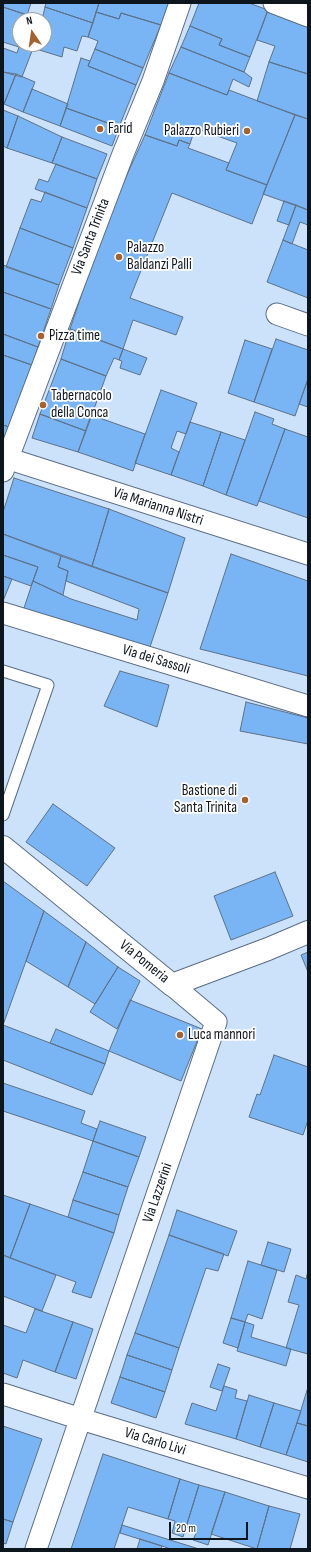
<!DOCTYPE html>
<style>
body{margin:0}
#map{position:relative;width:311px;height:1552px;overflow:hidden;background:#cce2fb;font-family:"Sofia Sans Condensed",sans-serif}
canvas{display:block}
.frame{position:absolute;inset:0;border:4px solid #0d151d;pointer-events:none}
.north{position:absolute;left:12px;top:12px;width:40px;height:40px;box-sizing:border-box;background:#fff;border:1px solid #9ea1a5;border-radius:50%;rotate:347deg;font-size:11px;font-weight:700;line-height:16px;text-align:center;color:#0d151d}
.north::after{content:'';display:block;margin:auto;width:14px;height:18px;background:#a4622e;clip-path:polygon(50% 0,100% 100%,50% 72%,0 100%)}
.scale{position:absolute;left:169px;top:1522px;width:79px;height:18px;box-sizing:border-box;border:2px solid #0d151d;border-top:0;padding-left:5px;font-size:12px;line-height:14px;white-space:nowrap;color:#0d151d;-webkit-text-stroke:3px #fff;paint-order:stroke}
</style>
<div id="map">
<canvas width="311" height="1552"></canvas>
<div class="frame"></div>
<div class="north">N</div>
<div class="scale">20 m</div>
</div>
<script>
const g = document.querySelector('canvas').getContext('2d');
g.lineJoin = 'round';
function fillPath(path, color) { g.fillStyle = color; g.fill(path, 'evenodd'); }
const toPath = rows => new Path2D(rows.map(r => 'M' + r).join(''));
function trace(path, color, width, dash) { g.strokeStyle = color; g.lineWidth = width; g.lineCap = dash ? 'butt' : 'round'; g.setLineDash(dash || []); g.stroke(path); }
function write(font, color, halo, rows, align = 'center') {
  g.font = font + ' "Sofia Sans Condensed",sans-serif'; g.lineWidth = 3.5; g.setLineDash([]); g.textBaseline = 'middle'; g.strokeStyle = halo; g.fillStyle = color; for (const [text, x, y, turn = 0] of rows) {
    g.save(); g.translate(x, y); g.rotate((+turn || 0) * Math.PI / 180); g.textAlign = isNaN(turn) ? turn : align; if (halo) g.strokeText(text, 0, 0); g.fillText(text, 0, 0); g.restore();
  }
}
const building = toPath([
 [4,3,31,3,27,15,3,7,4,3],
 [46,3,99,3,93,23,45,7,46,3],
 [99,3,169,3,161,25,121,13,119,19,96,12,99,3],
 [199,3,249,3,268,10,250,57,219,45,222,39,190,26,199,3],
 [3,7,43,20,20,20,20,44,35,44,32,51,3,42,3,7],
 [45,7,93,23,88,37,82,36,77,51,64,47,62,57,33,48,35,44,44,44,44,20,42,20,45,7],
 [268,10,308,25,308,74,269,62,275,46,257,40,268,10],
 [96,12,119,19,121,13,161,25,143,68,95,49,98,41,88,37,96,12],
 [190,26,222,39,219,45,250,57,244,72,181,47,190,26],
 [19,47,32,51,22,77,3,72,3,48,17,53,19,47],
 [181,47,244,72,252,78,249,87,233,79,227,95,169,73,181,47],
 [95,49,143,68,136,85,88,66,95,49],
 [81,58,90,61,88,66,136,85,119,127,66,108,81,58],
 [269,62,308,74,308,119,257,101,269,62],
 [3,72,16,74,4,104,3,104,3,72],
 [169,73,227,95,229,90,295,115,267,185,226,170,237,143,195,128,190,144,179,140,177,146,145,135,169,73],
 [16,74,35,82,23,112,4,104,16,74],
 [32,89,68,104,60,126,23,112,32,89],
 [66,108,119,127,112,146,60,126,66,108],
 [3,110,18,116,7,148,3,146,3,110],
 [295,115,308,119,308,210,263,194,295,115],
 [18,116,62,137,52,163,7,148,18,116],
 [145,135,177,146,179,140,190,144,188,148,229,163,226,170,267,185,252,224,172,193,130,298,183,317,176,335,133,320,123,349,70,329,107,219,145,135],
 [62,137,107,154,97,179,52,163,62,137],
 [56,164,97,179,87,208,35,189,39,179,48,182,56,164],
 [45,192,87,208,73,248,20,228,31,199,41,202,45,192],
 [284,201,296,205,289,225,277,221,284,201],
 [296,205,308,210,308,225,300,222,292,244,283,240,296,205],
 [20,228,73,248,59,285,6,267,20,228],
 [283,240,308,250,308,298,267,282,283,240],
 [3,265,59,285,51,309,3,292,3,265],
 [3,292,51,309,38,347,3,334,3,292],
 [70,329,123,349,119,360,114,358,106,376,61,359,70,329],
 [3,334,38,347,32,365,3,355,3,334],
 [276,339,308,350,308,379,295,416,254,402,276,339],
 [245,340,272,349,254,402,228,393,245,340],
 [123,349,147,358,140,375,120,368,122,361,119,360,123,349],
 [3,355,32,365,9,427,3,425,3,355],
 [61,359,106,376,86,431,40,414,61,359],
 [308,379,308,407,299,404,308,379],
 [161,390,197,403,186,434,177,431,171,448,179,452,171,475,135,463,161,390],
 [255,412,274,419,272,424,285,429,257,506,226,495,255,412],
 [40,414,86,431,78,452,32,438,40,414],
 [91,415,145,434,133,471,78,452,91,415],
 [190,422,221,432,203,486,171,475,190,422],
 [3,425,9,427,3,444,3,425],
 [285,429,308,437,308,518,259,501,285,429],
 [221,432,245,440,226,495,203,486,221,432],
 [14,478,109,509,92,566,3,534,3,512,14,478],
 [109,509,185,538,168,593,92,566,109,509],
 [3,534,61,556,58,567,68,571,63,595,33,581,38,567,3,555,3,534],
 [231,554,308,581,308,676,200,649,231,554],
 [3,555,38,567,31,586,3,576,3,555],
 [61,556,168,593,149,650,22,614,33,581,71,599,137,620,139,609,66,581,68,571,58,567,61,556],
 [3,576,12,579,3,601,3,576],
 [120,671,169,685,157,727,104,706,120,671],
 [246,702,308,718,308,744,240,731,246,702],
 [53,804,115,848,87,886,26,842,53,804],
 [275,872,293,916,231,940,214,896,275,872],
 [3,881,44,911,3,1025,3,881],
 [44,911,86,942,68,987,26,961,44,911],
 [86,942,118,967,95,1004,68,987,86,942],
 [308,952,308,972,301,955,308,952],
 [118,967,140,981,117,1029,90,1012,118,967],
 [130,1000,202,1029,181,1081,109,1051,130,1000],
 [3,1025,105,1064,92,1095,3,1060,3,1025],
 [56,1029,109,1051,105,1064,50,1043,56,1029],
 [274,1055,308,1067,308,1120,303,1135,249,1117,257,1094,260,1095,274,1055],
 [3,1083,85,1111,81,1123,97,1129,93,1141,3,1111,3,1083],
 [100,1121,146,1137,139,1157,93,1141,100,1121],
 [93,1141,139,1157,128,1187,83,1172,93,1141],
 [83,1172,128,1187,119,1215,73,1200,83,1172],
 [3,1195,30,1204,10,1258,3,1255,3,1195],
 [73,1200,119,1215,114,1233,68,1217,73,1200],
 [30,1204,114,1233,91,1298,72,1292,76,1282,10,1258,30,1204],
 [177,1210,237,1231,228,1256,169,1235,177,1210],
 [169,1235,224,1254,218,1271,206,1268,179,1348,135,1333,169,1235],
 [268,1242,291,1249,284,1272,261,1265,268,1242],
 [3,1255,56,1275,42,1311,3,1296,3,1255],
 [248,1261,277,1270,262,1319,248,1314,245,1322,231,1318,248,1261],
 [308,1271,308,1354,286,1348,299,1305,288,1302,296,1275,306,1279,308,1271],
 [35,1309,73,1322,55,1372,23,1360,17,1378,3,1373,3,1325,26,1333,35,1309],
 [231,1318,245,1322,238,1348,223,1343,231,1318],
 [73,1322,93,1329,76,1379,55,1372,73,1322],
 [245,1322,254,1325,251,1337,291,1349,286,1366,237,1351,245,1322],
 [135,1333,179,1348,172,1370,127,1355,135,1333],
 [127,1355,172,1370,165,1392,120,1377,127,1355],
 [218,1364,230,1368,222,1391,210,1387,218,1364],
 [120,1377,165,1392,156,1418,111,1403,120,1377],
 [224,1386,237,1390,235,1398,247,1401,236,1439,185,1424,192,1403,216,1411,224,1386],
 [308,1387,308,1426,297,1423,308,1387],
 [249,1395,274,1403,260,1447,236,1439,249,1395],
 [274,1403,301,1411,286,1455,260,1447,274,1403],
 [297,1423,308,1426,308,1462,286,1455,297,1423],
 [3,1426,42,1439,13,1522,3,1519,3,1426],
 [103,1454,180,1479,168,1519,128,1507,114,1549,71,1549,103,1454],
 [180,1479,199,1485,183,1537,172,1533,175,1521,168,1519,180,1479],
 [199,1485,225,1492,208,1545,193,1540,197,1531,186,1527,199,1485],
 [225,1492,269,1506,257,1549,211,1534,225,1492],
 [269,1506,300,1514,290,1549,257,1549,269,1506],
 [3,1519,13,1522,6,1544,3,1543,3,1519],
 [122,1525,199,1549,171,1549,162,1546,120,1533,122,1525],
 [140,1539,162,1546,161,1549,137,1549,140,1539]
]);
fillPath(building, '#79b4f4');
trace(building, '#5d7187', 1);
const service = toPath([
 [3,671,48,685,3,815]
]);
const minor = toPath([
 [274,3,308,16],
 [277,314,308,325],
 [3,457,308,554],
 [3,471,123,154,153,81,180,3],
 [3,613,308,706],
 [3,1394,81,1419,308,1488],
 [36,1549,216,1022,172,985]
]);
const tertiary = toPath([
 [3,847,172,985,268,949,308,932]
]);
trace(service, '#5a6d83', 13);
trace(minor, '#5a6d83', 23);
trace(tertiary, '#5a6d83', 24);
trace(service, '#fff', 11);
trace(minor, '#fff', 21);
trace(tertiary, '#fff', 22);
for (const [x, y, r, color] of [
 [100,129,4,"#a4622e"],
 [247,131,4,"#a4622e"],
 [119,257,4,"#a4622e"],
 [41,336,4,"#a4622e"],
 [43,405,4,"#a4622e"],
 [245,800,4,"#a4622e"],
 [180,1035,4,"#a4622e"]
]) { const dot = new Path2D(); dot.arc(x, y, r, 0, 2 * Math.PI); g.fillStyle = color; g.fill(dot); trace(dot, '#fff', 1.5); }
write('15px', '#0d151d', '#fff', [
 ["Farid",108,129],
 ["Palazzo Rubieri",239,131,"right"],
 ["Palazzo",127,248],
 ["Baldanzi Palli",127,265],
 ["Pizza time",49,336],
 ["Tabernacolo",51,396],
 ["della Conca",51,413],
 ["Bastione di",237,791,"right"],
 ["Santa Trinita",237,808,"right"],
 ["Luca mannori",188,1035]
], 'left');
write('15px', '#0d151d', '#fff', [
 ["Via Santa Trinita",91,237,-69],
 ["Via Marianna Nistri",158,507,18],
 ["Via dei Sassoli",156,660,17],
 ["Via Pomeria",144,962,39],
 ["Via Lazzerini",158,1193,-71],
 ["Via Carlo Livi",155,1442,17]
]);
</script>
